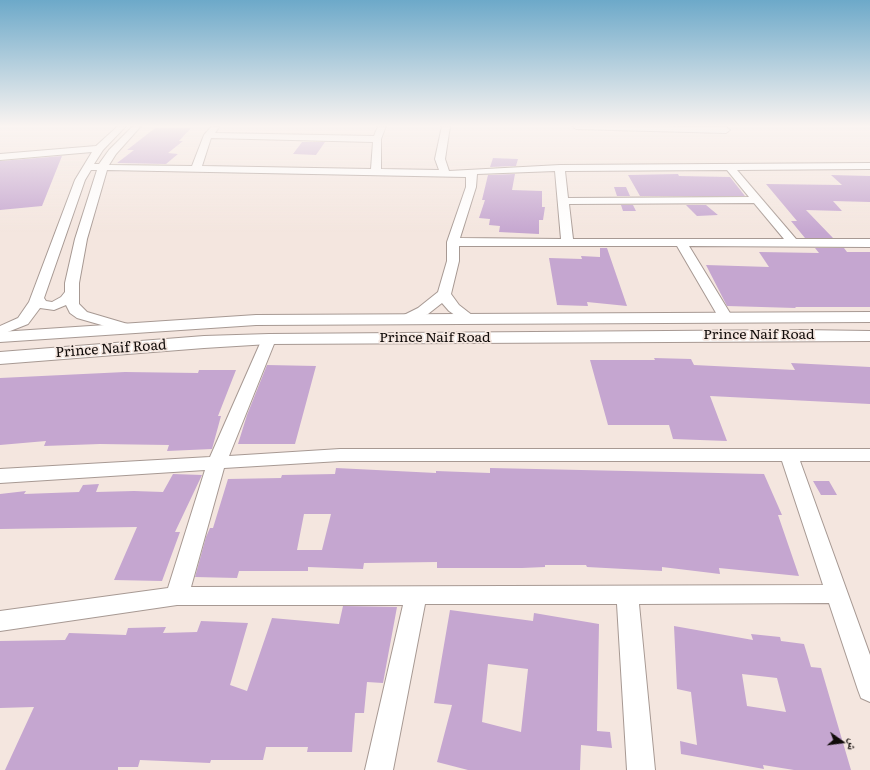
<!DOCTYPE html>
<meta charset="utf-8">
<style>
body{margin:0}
#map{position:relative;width:870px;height:770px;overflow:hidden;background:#f4e6df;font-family:Literata,"Noto Naskh Arabic",serif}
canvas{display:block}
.north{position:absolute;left:822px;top:722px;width:40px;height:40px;-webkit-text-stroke:3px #f4e6df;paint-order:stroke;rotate:104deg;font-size:11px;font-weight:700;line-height:16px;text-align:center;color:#110c0a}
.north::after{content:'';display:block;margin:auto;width:14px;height:18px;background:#110c0a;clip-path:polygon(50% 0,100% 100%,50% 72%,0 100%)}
</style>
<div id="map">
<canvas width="870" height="770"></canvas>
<div class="north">ش</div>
</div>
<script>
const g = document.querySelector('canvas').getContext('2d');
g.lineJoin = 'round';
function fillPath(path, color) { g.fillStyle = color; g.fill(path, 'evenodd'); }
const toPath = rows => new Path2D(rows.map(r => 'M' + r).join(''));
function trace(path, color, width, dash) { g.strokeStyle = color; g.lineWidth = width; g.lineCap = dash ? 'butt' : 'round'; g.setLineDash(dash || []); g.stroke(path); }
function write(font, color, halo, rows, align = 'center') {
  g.font = font + ' Literata,serif'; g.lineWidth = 3.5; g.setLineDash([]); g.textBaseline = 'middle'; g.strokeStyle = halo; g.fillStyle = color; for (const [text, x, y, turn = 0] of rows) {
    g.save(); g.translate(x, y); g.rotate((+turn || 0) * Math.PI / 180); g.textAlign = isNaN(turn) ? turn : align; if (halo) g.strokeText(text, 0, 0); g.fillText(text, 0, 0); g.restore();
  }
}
fillPath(toPath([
 [155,128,191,128,179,141,183,141,168,153,178,154,166,164,117,163,134,150,127,150],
 [302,142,325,142,316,155,293,154],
 [62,156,42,206,0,210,0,161],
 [493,158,518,159,516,166,490,167],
 [515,174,512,190,542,191,542,207,545,207,543,220,539,220,539,234,499,232,500,226,489,225,490,219,479,218,485,200,482,200,488,175],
 [678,174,679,176,730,177,745,196,640,196,628,175],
 [831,175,870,176,870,202,833,201,842,211,806,210,833,238,805,238,791,221,797,221,766,184,842,185],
 [614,187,626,187,630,196,617,196],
 [621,205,633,205,636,211,623,211],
 [686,205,706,205,718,215,697,216],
 [600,248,607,248,627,306,587,302,588,306,557,305,549,258,582,259,581,256,600,257],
 [815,248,844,248,847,252,870,252,870,307,795,307,796,308,727,306,706,265,769,267,759,252,819,253],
 [654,358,691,359,694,365,795,370,791,363,870,367,870,404,710,396,727,441,673,439,669,425,608,425,590,360,655,360],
 [267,365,316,366,295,444,238,444,247,415],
 [199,370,236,370,218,416,221,416,212,449,167,451,169,445,100,444,44,446,46,441,0,445,0,378,125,372,198,373],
 [336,468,436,473,436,471,490,473,490,468,764,474,782,515,778,515,799,576,719,568,720,574,662,567,662,571,587,567,586,565,545,565,545,567,522,568,437,568,437,562,364,563,363,569,308,567,308,571,239,571,237,578,195,577,206,537,210,528,213,528,228,479,281,478,282,475,335,474],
 [304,514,331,514,322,550,297,550],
 [173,474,202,475,175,532,180,532,162,581,114,580,137,527,0,529,0,494,26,491,24,494,79,492,83,485,99,484,96,492,134,491,163,492],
 [813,481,829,481,837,495,821,495],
 [343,606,397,607,383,683,367,682,364,713,355,713,352,752,307,752,308,747,266,747,263,760,211,760,210,763,140,760,138,767,118,767,118,770,5,770,34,707,0,708,0,641,65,640,69,633,126,635,128,628,166,627,163,633,197,632,201,621,248,623,230,685,247,691,272,618,339,624],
 [450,610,533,621,534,613,599,624,597,731,610,732,612,748,581,745,580,770,468,770,437,762,452,705,434,703],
 [488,664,528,669,521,732,482,722],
 [674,626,753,640,751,634,780,637,781,641,804,644,811,667,821,668,851,770,794,770,763,765,764,769,681,754,680,741,697,745,691,692,677,689],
 [742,674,777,678,786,712,747,706]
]), '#c5a6d0');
const minor = toPath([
 [118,126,126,126,103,150,94,164,99,164,109,150,133,126,141,126,116,154,109,165,192,166,204,135,212,126,219,127,215,133,374,136,378,126,386,126,381,139,381,169,439,170,435,159,442,126,450,126,445,159,449,171,560,165,870,163,870,169,737,170,796,239,870,239,870,247,689,246,733,318,731,321,726,322,721,321,719,318,677,246,459,246,459,261,451,294,459,305,477,319,475,322,470,323,465,322,449,311,442,303,428,314,405,324,400,323,398,320,400,317,418,308,438,292,447,261,447,242,466,187,466,177,107,170,87,239,79,283,79,304,87,312,131,325,133,328,131,331,126,332,77,318,70,313,66,305,54,310,40,308,28,324,0,335,0,326,18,318,29,302,75,180,92,152,0,160,0,154,96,146,118,126],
 [211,138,373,142,371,169,202,166,211,138],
 [91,170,97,170,75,239,65,283,65,292,61,297,52,302,46,301,44,298,85,180,91,170],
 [727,170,749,197,568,198,565,171,727,170],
 [555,171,561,239,460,238,476,187,477,174,555,171],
 [754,203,784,239,573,239,569,204,754,203],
 [572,126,653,126,726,127,730,130,726,133,576,129,572,126],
 [269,335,274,336,276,339,229,456,340,449,870,449,870,461,800,461,870,655,870,702,861,698,858,690,829,603,639,604,655,770,627,770,617,604,425,604,393,770,365,770,403,605,177,605,0,631,0,611,168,588,205,470,0,483,0,469,210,457,262,339,264,336,269,335],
 [340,461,782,461,823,585,191,587,224,468,340,461]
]);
const major = toPath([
 [870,312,870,322,256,325,0,342,0,332,256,315,870,312],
 [799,330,870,331,870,341,269,344,204,348,0,364,0,352,204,336,269,334,799,330]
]);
trace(minor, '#a79993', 2);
trace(major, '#a79993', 2);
fillPath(minor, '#fff');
fillPath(major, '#fff');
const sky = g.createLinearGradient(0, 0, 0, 233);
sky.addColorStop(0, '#6da9c9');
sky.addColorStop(0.54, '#faf4f1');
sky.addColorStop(1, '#faf4f100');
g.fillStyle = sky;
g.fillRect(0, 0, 870, 233);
write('14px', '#110c0a', '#f4e6df', [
 ["Prince Naif Road",759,335],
 ["Prince Naif Road",435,338],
 ["Prince Naif Road",111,349,-4]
]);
</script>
